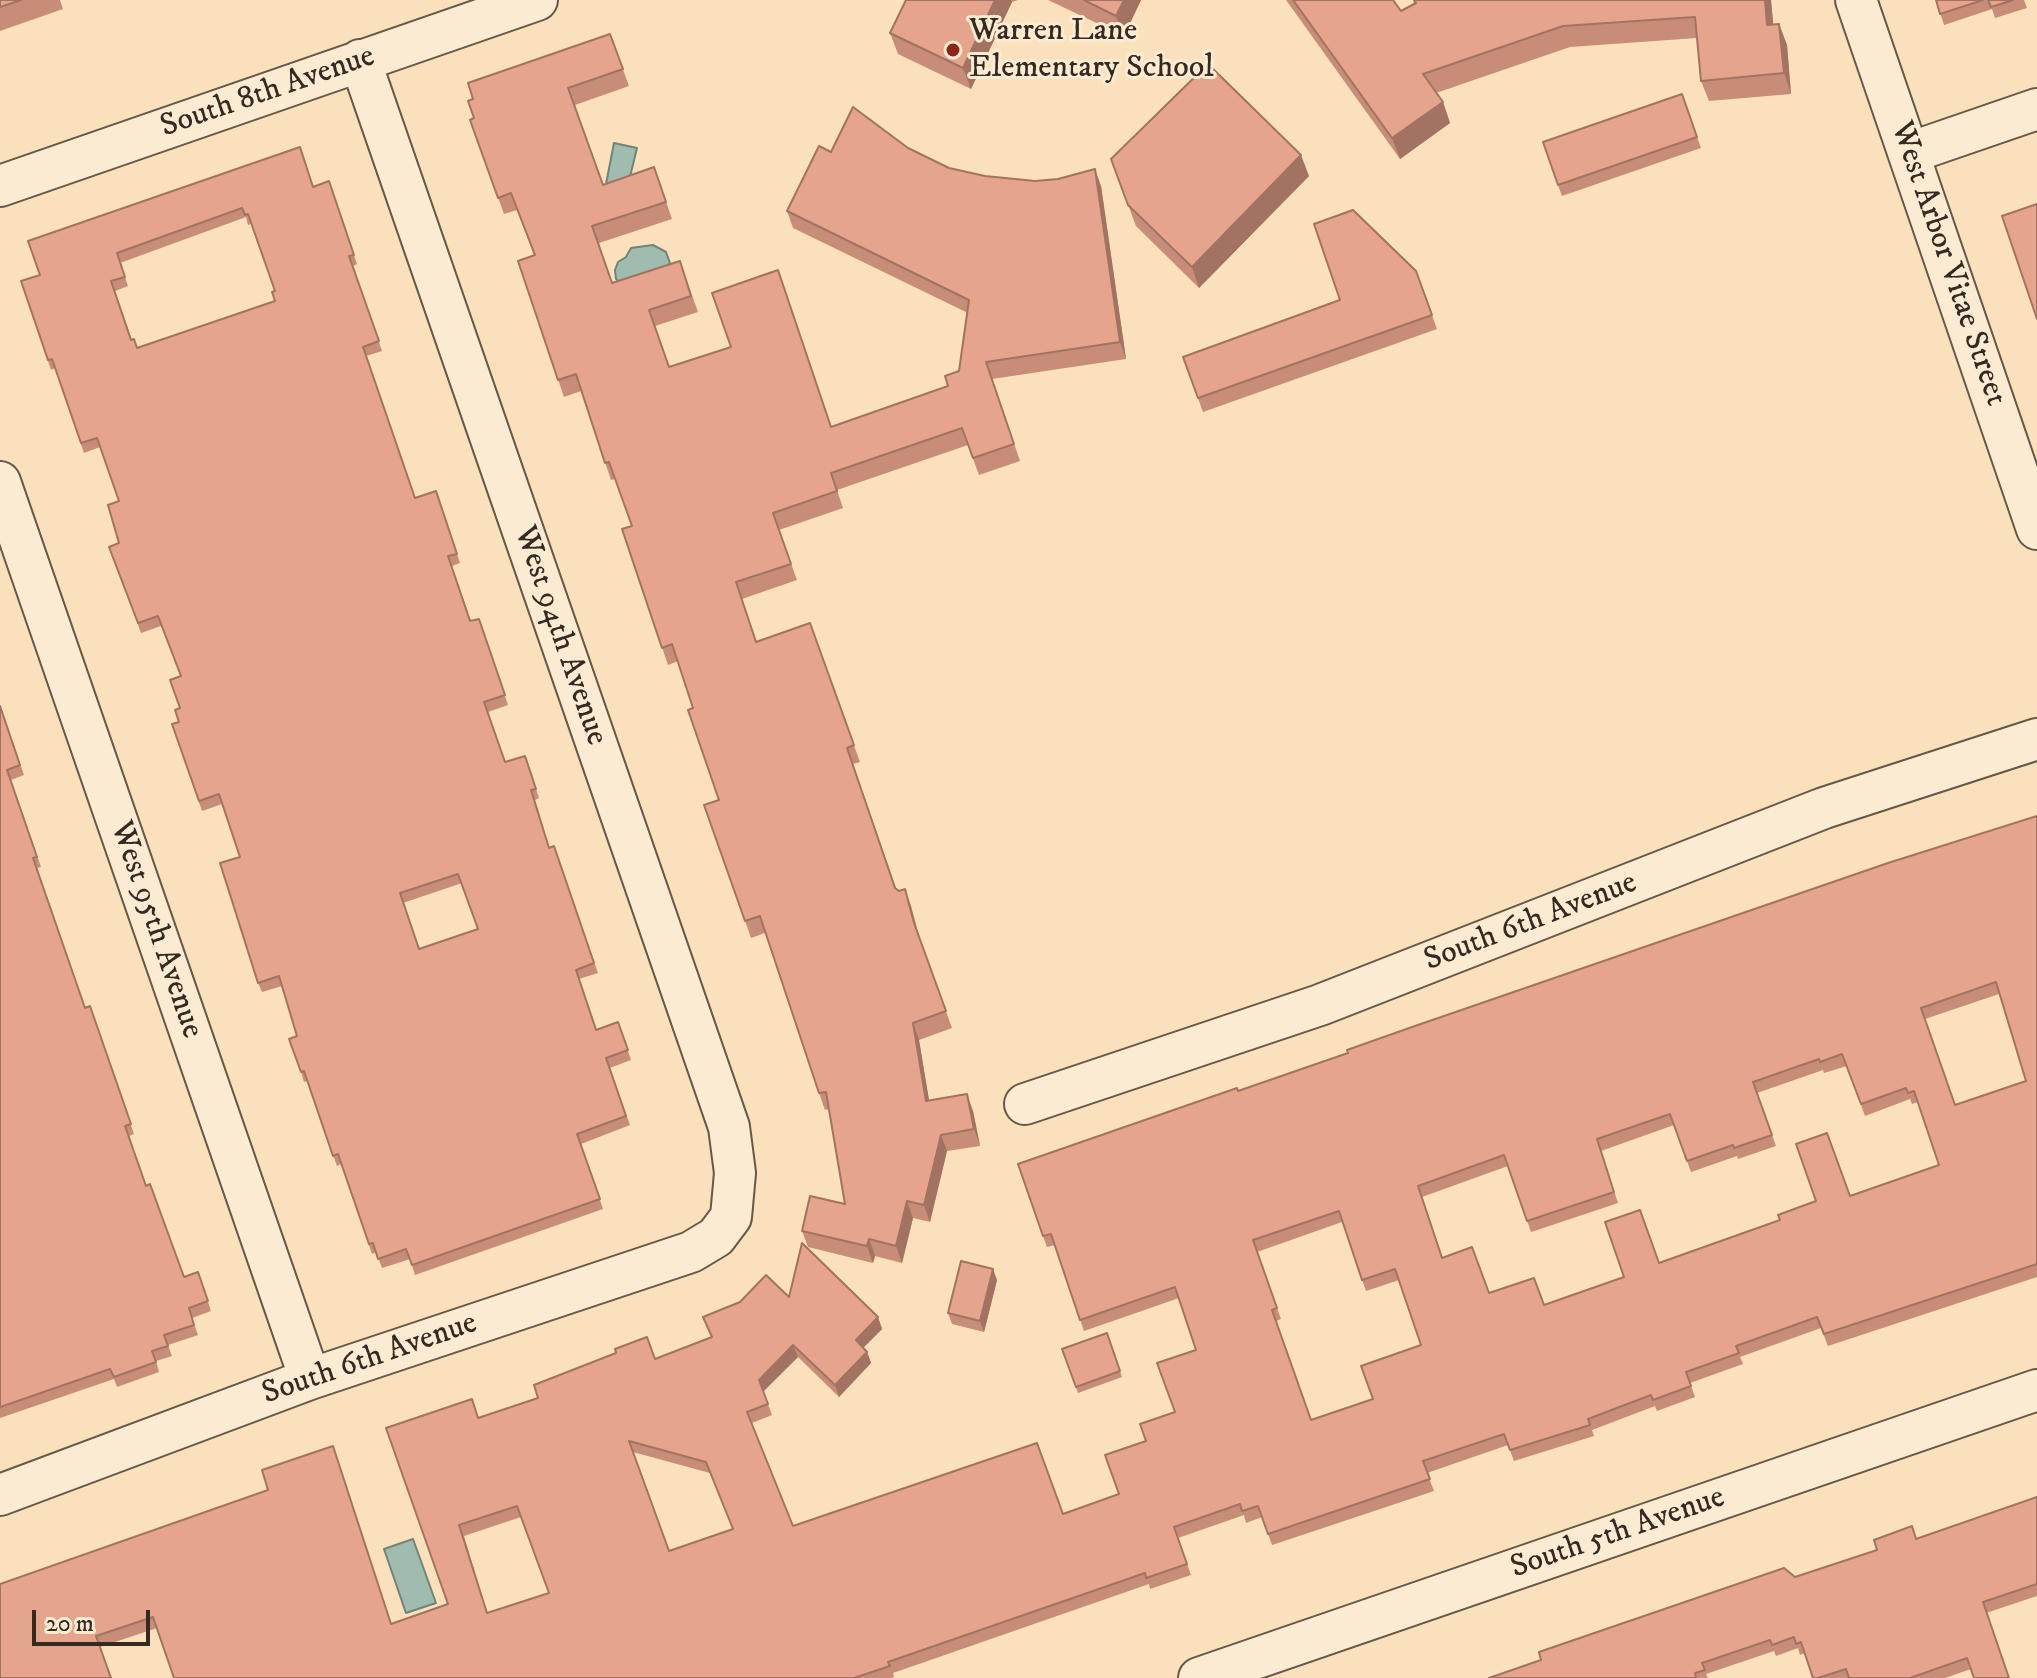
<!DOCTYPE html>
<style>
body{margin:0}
#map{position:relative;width:2037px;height:1678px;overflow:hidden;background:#fae0bb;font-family:"IM FELL DW Pica",serif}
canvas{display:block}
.scale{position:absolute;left:32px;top:1610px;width:118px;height:36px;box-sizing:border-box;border:4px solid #352a22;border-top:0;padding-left:10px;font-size:24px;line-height:28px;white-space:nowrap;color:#352a22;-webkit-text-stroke:6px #fcebd3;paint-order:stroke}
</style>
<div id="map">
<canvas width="2037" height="1678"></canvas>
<div class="scale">20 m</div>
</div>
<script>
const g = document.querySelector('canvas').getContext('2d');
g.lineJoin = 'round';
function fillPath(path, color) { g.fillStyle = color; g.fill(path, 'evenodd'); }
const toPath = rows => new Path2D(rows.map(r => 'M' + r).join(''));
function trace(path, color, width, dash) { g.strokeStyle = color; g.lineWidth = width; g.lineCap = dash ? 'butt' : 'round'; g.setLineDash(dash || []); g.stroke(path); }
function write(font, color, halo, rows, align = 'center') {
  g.font = font + ' "IM FELL DW Pica",serif'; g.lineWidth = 6; g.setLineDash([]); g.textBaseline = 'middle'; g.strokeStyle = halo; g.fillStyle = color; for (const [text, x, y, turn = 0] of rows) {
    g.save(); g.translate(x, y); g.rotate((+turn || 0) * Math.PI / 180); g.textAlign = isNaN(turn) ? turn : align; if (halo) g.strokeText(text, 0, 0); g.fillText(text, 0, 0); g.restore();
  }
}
const water = toPath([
 [614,143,637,148,628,185,606,184,614,143],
 [653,245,666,252,670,263,663,270,623,285,616,279,615,270,618,262,626,257,631,248,653,245],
 [413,1539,436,1603,406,1613,384,1549,413,1539]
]);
fillPath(water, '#9ebdb0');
trace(water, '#748277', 2);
const minor = toPath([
 [1856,0,2037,529],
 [1909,153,2037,109],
 [0,186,537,0],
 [0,482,310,1379],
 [1025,1104,1320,1005,1824,808,2037,739],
 [0,1495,310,1379,691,1252,716,1237,731,1217,735,1173,729,1127,360,60],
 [1199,1678,2037,1390]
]);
trace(minor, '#665848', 44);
trace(minor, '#fcebd3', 40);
fillPath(toPath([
 [0,0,60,0,63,9,0,31],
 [906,0,1018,0,1012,2,971,89,898,54,890,33],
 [1048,0,1141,0,1124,36],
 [1286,0,1393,0,1401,11,1414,3,1413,0,1771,0,1773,24,1779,24,1787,45,1791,94,1709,101,1701,81,1697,38,1570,47,1436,93,1443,102,1450,123,1400,159],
 [1936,0,2024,0,2027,8,1995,18,1992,9,1944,25],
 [610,34,629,86,575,105,603,185,654,167,672,219,599,243,612,283,686,278,698,312,655,326,669,367,831,427,948,386,959,371,968,313,793,228,787,211,831,152,908,148,949,168,985,176,1101,186,1126,359,992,379,1020,461,979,475,968,445,837,490,843,508,779,530,797,580,742,599,757,642,810,623,860,762,853,764,896,888,899,891,905,889,920,940,952,1028,919,1040,929,1101,973,1111,980,1146,947,1151,930,1222,913,1218,902,1263,875,1256,873,1263,808,1247,802,1231,845,1204,829,1109,825,1110,819,1093,765,933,751,938,745,921,719,800,693,708,678,661,668,665,622,529,632,526,615,479,611,480,581,391,564,397,518,261,534,255,517,210,504,214,470,120],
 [1682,94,1701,148,1562,196,1558,185],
 [1111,159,1309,176,1199,288,1136,226],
 [329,181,357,264,353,266,382,351,366,356,415,498,436,491,460,563,452,566,471,621,479,619,508,705,488,712,505,762,525,756,539,798,535,800,549,848,554,846,598,973,579,979,597,1030,618,1022,631,1060,610,1068,630,1125,581,1144,603,1209,415,1275,410,1259,382,1268,376,1252,372,1254,341,1164,337,1166,307,1081,304,1082,301,1072,297,1036,282,986,262,992,258,983,240,857,222,804,202,811,172,724,179,722,181,676,161,626,141,633,109,547,119,543,119,501,100,447,84,453,55,368,51,370,21,281,40,275,28,241,313,187],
 [246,217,248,225,251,224,275,291,275,301,137,348,132,340,115,291,128,286,120,263],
 [462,883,478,929,419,949,403,903],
 [1416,271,1437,329,1203,412,1183,357],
 [0,706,24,775,11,780,41,867,37,868,85,1008,90,1006,134,1134,129,1136,146,1186,184,1277,198,1272,211,1311,192,1318,198,1335,168,1345,172,1356,156,1361,159,1372,117,1387,114,1379,0,1418],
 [2037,816,2037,1277,1828,1346,1821,1328,1740,1357,1743,1364,1690,1383,1695,1397,1657,1411,1655,1406,1592,1430,1594,1436,1514,1461,1508,1445,1427,1473,1434,1491,1272,1545,1262,1517,1246,1523,1244,1515,1178,1538,1191,1575,1150,1589,1149,1584,893,1673,894,1677,891,1678,174,1678,157,1628,100,1647,0,1584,391,1624,448,1604,386,1428,478,1418,655,1359,711,1337,789,1297,878,1317,882,1329,863,1348,867,1352,871,1363,839,1397,798,1357,763,1391,772,1415,752,1423,793,1526,1063,1514,1119,1494,1146,1441,1175,1412,1196,1350,1179,1298,1084,1331,1055,1245,1047,1247,1043,1236,1238,1091],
 [1999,994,2026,1081,1955,1105,1925,1019],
 [1847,1066,1865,1116,1910,1099,1912,1104,1918,1102,1939,1165,1659,1263,1624,1277,1544,1305,1489,1293,1443,1258,1422,1197,1508,1166,1531,1232,1618,1203,1601,1151,1674,1125,1691,1172,1737,1156,1738,1159,1776,1146,1757,1093,1823,1070,1824,1073],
 [1342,1222,1366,1291,1399,1280,1421,1345,1373,1399,1311,1420,1276,1321,1281,1319,1257,1252],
 [633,1452,710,1473,733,1529,669,1551],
 [521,1517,549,1593,487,1613,464,1536],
 [997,1280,984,1332,952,1324,948,1313],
 [1107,1333,1122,1377,1078,1393,1062,1349],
 [2037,1497,2037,1596,1986,1613,1971,1669,1945,1678,1813,1678,1805,1653,1800,1655,1798,1648,1776,1656,1774,1651,1706,1674,1708,1678,1489,1678,1795,1577,1917,1539]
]), '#c78d78');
fillPath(toPath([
 [995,0,1011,0,1012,2,971,89,963,68],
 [1124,0,1141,0,1124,36,1116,16],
 [1765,0,1771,0,1775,45,1767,25],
 [1779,24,1787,45,1791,94,1784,73],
 [1443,102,1450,123,1400,159,1392,138],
 [1301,155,1309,176,1199,288,1192,267],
 [1095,169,1101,186,1126,359,1120,342],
 [905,889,911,906,920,940,914,923],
 [913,1023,919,1040,932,1118,926,1101],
 [967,1094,973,1111,980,1146,974,1129],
 [941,1135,947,1151,930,1222,924,1205],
 [907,1201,913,1218,902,1263,896,1246],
 [869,1239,875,1256,873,1263,867,1246],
 [993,1269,997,1280,984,1332,980,1321],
 [878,1317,882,1329,860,1351,856,1340],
 [793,1345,798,1357,763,1392,759,1380],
 [867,1352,871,1363,839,1397,835,1385]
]), '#a27362');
const building = toPath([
 [0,0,21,0,0,7,0,0],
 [906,0,995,0,963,68,890,33,906,0],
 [1084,0,1124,0,1116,16,1084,0],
 [1293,0,1393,0,1401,11,1416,3,1414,0,1765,0,1767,25,1779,24,1784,73,1701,81,1695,17,1563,26,1423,74,1443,102,1392,138,1293,0],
 [1936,0,1983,0,1940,14,1936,0],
 [1988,0,2013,0,1991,7,1988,0],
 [610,34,623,69,568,88,603,185,654,167,666,202,592,226,612,283,680,261,691,296,649,310,669,367,731,347,712,293,778,270,831,427,948,386,945,376,959,371,969,300,787,211,819,146,831,152,853,107,908,148,949,168,985,176,1035,181,1058,179,1095,169,1120,342,986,362,1014,444,973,458,962,428,831,473,837,491,773,513,791,564,736,582,756,642,810,623,854,745,847,748,895,888,899,891,905,889,914,923,946,1011,913,1023,926,1101,967,1094,974,1129,941,1135,924,1205,907,1201,896,1246,869,1239,867,1246,802,1231,810,1196,845,1204,826,1092,819,1093,760,916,745,921,704,805,719,800,688,710,693,708,672,644,662,648,622,529,632,526,609,462,605,463,576,374,558,380,518,261,535,255,511,193,498,198,470,120,474,118,468,101,473,99,468,83,610,34],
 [1208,64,1301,155,1192,267,1128,205,1111,159,1208,64],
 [1682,94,1697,137,1558,185,1543,142,1682,94],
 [300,147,313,187,329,181,354,255,349,256,379,341,363,347,415,498,436,491,457,554,448,556,470,621,479,619,505,695,484,702,505,762,525,756,536,789,531,790,549,848,554,846,594,963,576,970,596,1030,618,1022,628,1050,606,1058,626,1116,577,1134,600,1199,412,1265,406,1249,378,1259,373,1243,369,1244,338,1154,333,1156,304,1071,301,1072,289,1039,297,1036,279,976,258,983,220,863,240,857,219,794,199,801,172,724,179,722,175,710,180,708,170,680,181,676,158,616,138,623,109,547,119,543,108,505,119,501,97,438,81,443,52,359,48,360,21,281,40,275,28,241,300,147],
 [242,208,245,215,248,214,275,291,272,292,275,301,137,348,134,339,131,340,111,281,125,277,117,253,242,208],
 [458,874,478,929,419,949,400,893,458,874],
 [2037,204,2037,319,2002,216,2037,204],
 [1353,210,1416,271,1432,315,1198,398,1183,357,1340,300,1314,224,1353,210],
 [0,706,20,765,7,770,37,857,33,858,85,1008,90,1006,131,1124,125,1126,146,1186,150,1184,184,1277,198,1272,208,1301,189,1308,194,1325,164,1335,168,1346,152,1351,156,1362,114,1377,110,1369,0,1407,0,706],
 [2037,816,2037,1264,1824,1334,1817,1317,1736,1346,1739,1353,1686,1372,1691,1386,1653,1400,1651,1395,1588,1419,1590,1425,1510,1450,1504,1434,1423,1461,1430,1479,1268,1534,1258,1506,1242,1511,1240,1504,1174,1527,1187,1564,1146,1578,1145,1573,888,1662,890,1666,854,1678,174,1678,153,1617,96,1636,111,1678,0,1678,0,1584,268,1490,262,1470,333,1446,391,1624,448,1604,386,1428,472,1399,478,1418,538,1398,534,1385,616,1353,615,1349,647,1337,655,1359,712,1337,703,1317,740,1302,766,1275,789,1297,802,1243,878,1317,856,1340,867,1352,835,1385,793,1345,759,1380,768,1404,747,1412,793,1526,1037,1443,1063,1514,1119,1494,1105,1455,1146,1441,1140,1424,1175,1412,1157,1363,1196,1350,1175,1287,1080,1320,1051,1234,1043,1236,1018,1164,1237,1088,1238,1091,1348,1053,1347,1050,1415,1026,1888,863,2037,816],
 [1996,982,2026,1081,1955,1105,1921,1008,1996,982],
 [1842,1054,1861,1104,1906,1088,1908,1093,1914,1091,1939,1165,1850,1196,1827,1133,1796,1144,1816,1201,1778,1215,1780,1220,1659,1263,1640,1210,1605,1222,1624,1277,1544,1305,1534,1278,1489,1293,1472,1247,1442,1258,1418,1186,1504,1155,1527,1221,1614,1192,1597,1139,1670,1114,1687,1161,1733,1145,1734,1148,1772,1135,1753,1082,1819,1059,1820,1062,1842,1054],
 [1339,1211,1362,1280,1395,1269,1421,1345,1361,1366,1373,1399,1311,1420,1272,1310,1277,1308,1253,1240,1339,1211],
 [629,1441,706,1462,733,1529,669,1551,629,1441],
 [517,1506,549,1593,487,1613,459,1525,517,1506],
 [961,1261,993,1269,980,1321,948,1313,961,1261],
 [1107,1333,1120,1371,1076,1387,1062,1349,1107,1333],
 [2037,1497,2037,1584,1983,1602,2009,1678,1974,1678,1967,1658,1910,1678,1849,1678,1846,1669,1818,1678,1813,1678,1801,1642,1796,1644,1794,1637,1772,1645,1770,1640,1702,1663,1705,1670,1695,1673,1696,1678,1489,1678,1541,1660,1539,1652,1784,1568,1795,1577,1877,1550,1874,1540,1912,1526,1916,1539,2037,1497]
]);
fillPath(building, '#e7a48c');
trace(building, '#a27362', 2);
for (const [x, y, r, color] of [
 [953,50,8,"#8f2418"]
]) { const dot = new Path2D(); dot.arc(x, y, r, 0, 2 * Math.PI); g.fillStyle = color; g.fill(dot); trace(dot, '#fcebd3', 3); }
write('32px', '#352a22', '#fcebd3', [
 ["Warren Lane",969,32],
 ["Elementary School",969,69]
], 'left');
write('32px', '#352a22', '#fcebd3', [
 ["South 8th Avenue",268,93,-19],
 ["West Arbor Vitae Street",1947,264,71],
 ["West 94th Avenue",559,636,71],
 ["South 6th Avenue",1531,923,-21],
 ["West 95th Avenue",155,930,71],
 ["South 6th Avenue",370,1360,-19],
 ["South 5th Avenue",1618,1534,-19]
]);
</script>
